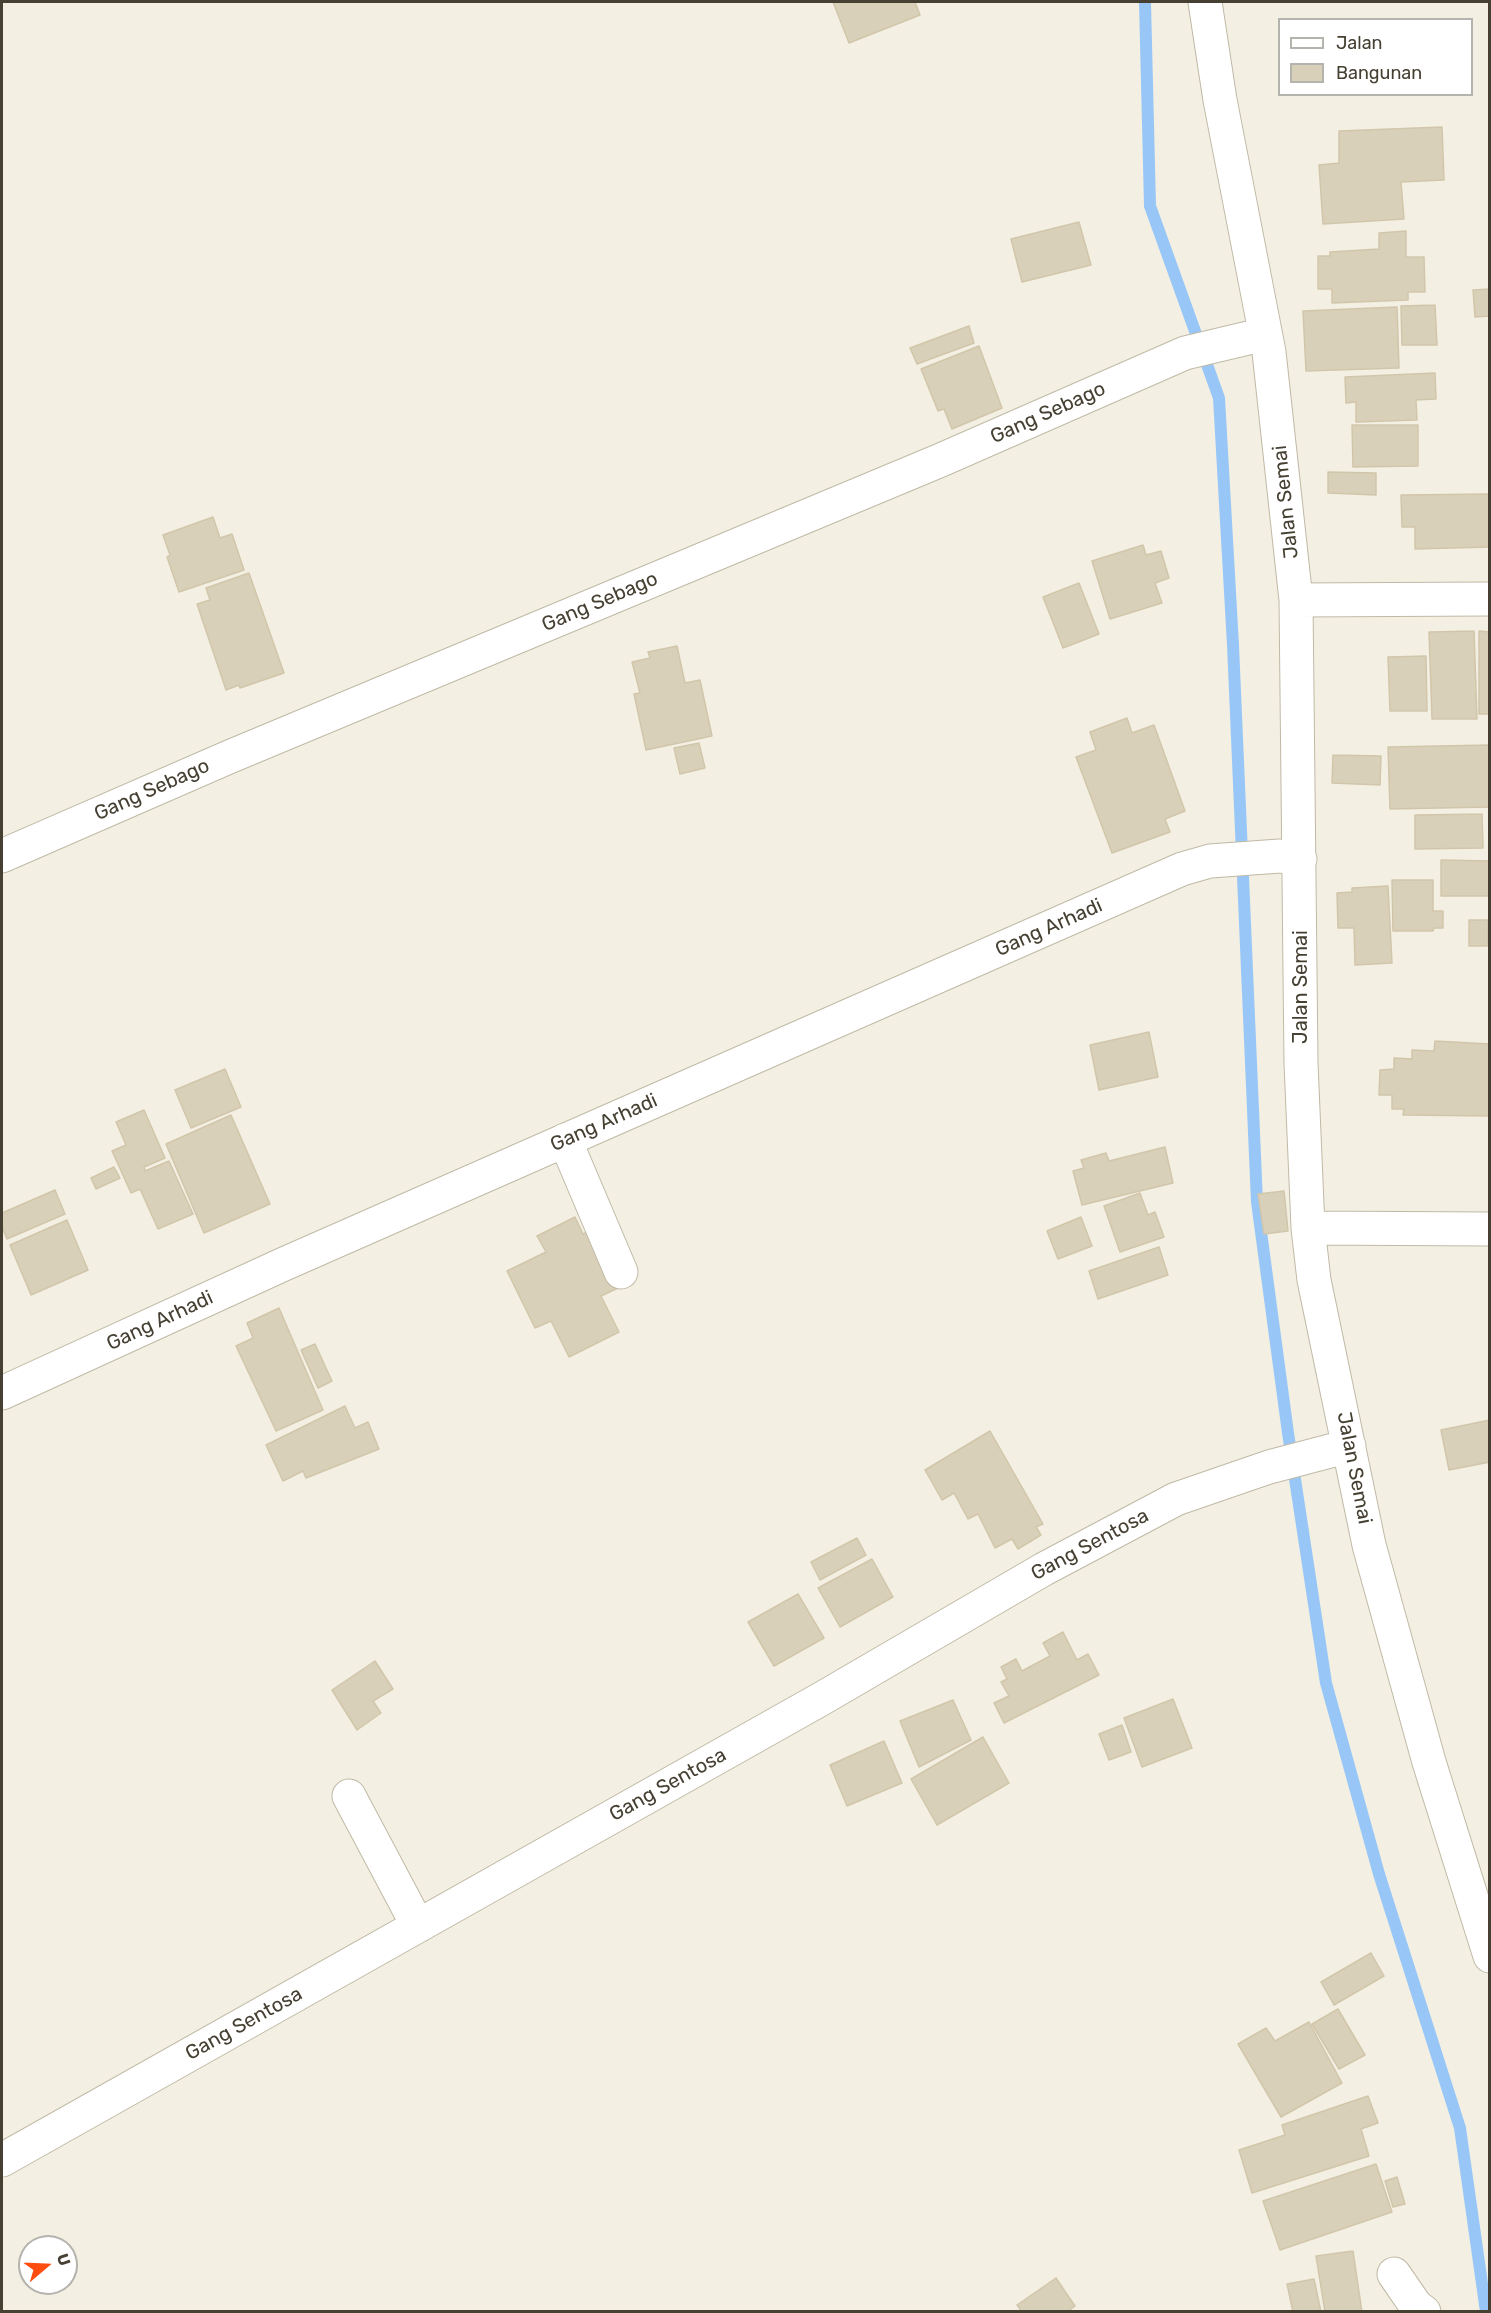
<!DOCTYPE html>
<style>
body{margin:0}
#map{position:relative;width:1491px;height:2313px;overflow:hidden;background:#f3f0e3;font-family:Rubik,sans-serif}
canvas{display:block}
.frame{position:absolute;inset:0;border:3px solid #464033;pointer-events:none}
.legend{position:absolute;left:1278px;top:18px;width:195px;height:78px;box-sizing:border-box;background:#fff;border:2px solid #b5b3ad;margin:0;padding:8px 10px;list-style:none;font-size:18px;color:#464033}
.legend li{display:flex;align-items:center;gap:12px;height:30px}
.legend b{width:30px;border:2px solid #b5b3ad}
.north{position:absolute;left:18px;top:2235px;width:60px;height:60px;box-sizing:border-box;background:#fff;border:2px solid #b5b3ad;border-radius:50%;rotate:71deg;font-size:16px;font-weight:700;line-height:24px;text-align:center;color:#464033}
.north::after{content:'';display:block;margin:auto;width:21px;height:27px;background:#ff4c0f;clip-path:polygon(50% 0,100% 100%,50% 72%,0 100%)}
</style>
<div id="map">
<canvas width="1491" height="2313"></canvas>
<div class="frame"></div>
<ul class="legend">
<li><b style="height:8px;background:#fff"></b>Jalan</li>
<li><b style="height:16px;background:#d9d0ba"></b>Bangunan</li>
</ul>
<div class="north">U</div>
</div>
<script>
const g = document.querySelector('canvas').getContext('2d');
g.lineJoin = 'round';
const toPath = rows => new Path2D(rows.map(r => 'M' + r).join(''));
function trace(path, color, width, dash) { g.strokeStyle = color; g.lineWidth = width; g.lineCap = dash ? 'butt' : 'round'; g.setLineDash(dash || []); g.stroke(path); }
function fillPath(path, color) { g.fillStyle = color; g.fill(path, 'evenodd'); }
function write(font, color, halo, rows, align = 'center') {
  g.font = font + ' Rubik,sans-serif'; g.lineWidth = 6; g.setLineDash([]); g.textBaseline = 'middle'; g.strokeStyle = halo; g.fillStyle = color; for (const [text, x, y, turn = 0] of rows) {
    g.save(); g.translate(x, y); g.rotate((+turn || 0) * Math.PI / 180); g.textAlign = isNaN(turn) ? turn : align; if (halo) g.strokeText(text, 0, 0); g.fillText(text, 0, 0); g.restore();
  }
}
trace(toPath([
 [1145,2,1150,206,1219,398,1233,645,1257,1202,1288,1433,1326,1683,1379,1874,1460,2128,1486,2312]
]), '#98c7f7', 12);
const building = toPath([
 [833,2,915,2,920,15,849,43,833,2],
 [1442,127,1444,180,1401,182,1404,219,1323,224,1319,165,1339,163,1339,131,1442,127],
 [1079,222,1091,265,1022,282,1011,239,1079,222],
 [1406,231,1406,257,1424,257,1425,292,1408,292,1408,300,1332,303,1332,289,1318,289,1318,256,1330,256,1330,252,1379,249,1379,233,1406,231],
 [1490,289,1490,316,1475,317,1473,290,1490,289],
 [1435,305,1437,345,1402,345,1401,306,1435,305],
 [1397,307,1399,368,1306,371,1303,311,1397,307],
 [969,326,974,343,917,364,910,348,969,326],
 [979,346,1002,408,952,429,944,409,938,411,921,369,979,346],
 [1435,373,1436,399,1416,400,1417,420,1356,422,1356,402,1346,403,1345,377,1435,373],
 [1352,425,1418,425,1418,466,1353,467,1352,425],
 [1328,472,1376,473,1376,495,1328,493,1328,472],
 [1490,494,1490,547,1415,549,1415,527,1402,527,1401,495,1490,494],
 [213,517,220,538,232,534,244,570,179,592,167,557,170,555,163,535,213,517],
 [1143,545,1146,555,1161,551,1169,578,1155,583,1162,603,1110,619,1092,561,1143,545],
 [249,573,284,673,240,688,239,685,226,690,197,604,210,600,206,588,249,573],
 [1079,583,1099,634,1063,648,1043,597,1079,583],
 [1474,631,1477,719,1432,719,1429,632,1474,631],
 [1479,631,1490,632,1490,714,1479,714,1479,631],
 [677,646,685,683,700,680,712,736,646,750,634,694,640,693,632,662,650,658,648,652,677,646],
 [1426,656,1427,711,1390,711,1388,657,1426,656],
 [1127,718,1132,733,1154,725,1185,811,1165,819,1170,832,1112,853,1076,757,1096,750,1090,732,1127,718],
 [699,743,705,768,680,774,674,748,699,743],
 [1490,745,1490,807,1390,809,1388,747,1490,745],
 [1333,755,1381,756,1380,785,1332,783,1333,755],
 [1482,814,1483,848,1415,849,1415,815,1482,814],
 [1441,860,1490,861,1490,896,1441,896,1441,860],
 [1392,880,1433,880,1433,911,1443,911,1443,928,1434,928,1433,931,1393,931,1392,880],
 [1388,886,1392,963,1355,965,1354,928,1338,928,1337,893,1352,892,1352,888,1388,886],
 [1469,920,1488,920,1488,946,1469,946,1469,920],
 [1149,1032,1158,1077,1099,1090,1090,1045,1149,1032],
 [1435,1041,1490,1044,1490,1116,1403,1115,1404,1109,1392,1109,1392,1095,1379,1095,1380,1070,1394,1069,1394,1058,1412,1059,1412,1050,1434,1051,1435,1041],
 [225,1069,241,1107,191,1128,175,1090,225,1069],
 [144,1110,165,1158,144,1167,145,1171,169,1161,193,1214,158,1229,140,1189,131,1193,112,1151,126,1145,116,1122,144,1110],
 [231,1115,270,1204,204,1233,166,1144,231,1115],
 [1165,1147,1173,1183,1082,1205,1073,1171,1084,1168,1081,1160,1106,1153,1109,1161,1165,1147],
 [114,1167,120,1178,96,1189,91,1178,114,1167],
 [55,1190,65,1214,7,1239,2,1227,2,1213,55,1190],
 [1284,1191,1288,1231,1264,1234,1258,1194,1284,1191],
 [1140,1193,1148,1215,1155,1212,1164,1237,1120,1252,1104,1206,1140,1193],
 [575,1217,583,1234,590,1231,618,1288,601,1296,619,1332,569,1357,551,1321,535,1328,507,1271,546,1252,537,1236,575,1217],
 [1081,1217,1092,1246,1058,1259,1047,1231,1081,1217],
 [67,1220,88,1270,31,1295,10,1245,67,1220],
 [1159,1247,1168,1275,1098,1299,1089,1271,1159,1247],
 [279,1308,323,1410,276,1431,236,1346,253,1338,247,1323,279,1308],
 [315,1344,332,1381,318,1388,301,1350,315,1344],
 [345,1406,355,1428,368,1422,379,1449,306,1478,303,1471,283,1481,266,1445,345,1406],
 [1490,1420,1490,1462,1449,1470,1441,1430,1490,1420],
 [990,1431,1043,1524,1036,1527,1041,1535,1018,1549,1012,1539,995,1548,978,1514,968,1519,954,1493,942,1500,925,1470,990,1431],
 [857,1538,866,1555,820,1580,811,1562,857,1538],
 [872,1559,893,1597,840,1627,818,1588,872,1559],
 [798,1594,824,1638,774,1666,748,1622,798,1594],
 [1063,1632,1077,1660,1088,1654,1099,1675,1004,1723,994,1703,1009,1696,1001,1682,1007,1679,1001,1667,1016,1659,1022,1671,1050,1656,1043,1643,1063,1632],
 [375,1661,393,1689,373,1701,381,1713,357,1730,332,1690,375,1661],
 [1173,1699,1192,1748,1142,1767,1124,1718,1173,1699],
 [953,1700,971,1740,919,1767,900,1721,953,1700],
 [1122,1725,1131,1752,1109,1760,1099,1734,1122,1725],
 [983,1737,1009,1783,937,1825,911,1779,983,1737],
 [884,1741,902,1783,847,1806,830,1765,884,1741],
 [1371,1953,1384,1976,1334,2005,1321,1982,1371,1953],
 [1338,2009,1365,2055,1339,2069,1312,2024,1338,2009],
 [1309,2022,1342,2083,1281,2117,1238,2044,1266,2028,1275,2041,1309,2022],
 [1368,2096,1378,2123,1361,2129,1369,2156,1252,2193,1239,2150,1285,2135,1282,2125,1368,2096],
 [1376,2164,1392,2212,1280,2250,1263,2201,1376,2164],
 [1397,2177,1405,2204,1393,2207,1385,2181,1397,2177],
 [1353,2251,1362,2312,1325,2312,1316,2256,1353,2251],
 [1056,2278,1075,2306,1067,2312,1022,2312,1017,2305,1056,2278],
 [1314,2279,1321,2312,1293,2312,1287,2284,1314,2279]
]);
fillPath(building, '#d9d0ba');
trace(building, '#d2c6aa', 1.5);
const minor = toPath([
 [1205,2,1220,100,1269,352,1296,600,1301,1063,1308,1228,1314,1280,1369,1545,1429,1762,1490,1956],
 [1296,600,1490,599],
 [2,856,229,757,941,460,1185,353,1265,334],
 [565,1140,621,1272],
 [1308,1228,1490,1229],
 [2,1393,284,1264,1182,869,1210,861,1280,856,1300,859],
 [349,1796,418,1926],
 [2,2160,821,1699,1044,1569,1176,1499,1269,1467,1349,1446],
 [1394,2274,1416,2306,1424,2312]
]);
trace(minor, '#c0b9a5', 35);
trace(minor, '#fff', 33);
write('20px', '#464033', '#fff', [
 ["Gang Sebago",1048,413,-24],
 ["Jalan Semai",1286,502,-96],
 ["Gang Sebago",600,602,-23],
 ["Gang Sebago",152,790,-24],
 ["Gang Arhadi",1049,928,-24],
 ["Jalan Semai",1301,987,-90],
 ["Gang Arhadi",604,1123,-24],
 ["Gang Arhadi",160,1321,-25],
 ["Jalan Semai",1354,1468,79],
 ["Gang Sentosa",1090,1545,-28],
 ["Gang Sentosa",668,1785,-29],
 ["Gang Sentosa",244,2024,-29]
]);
</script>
